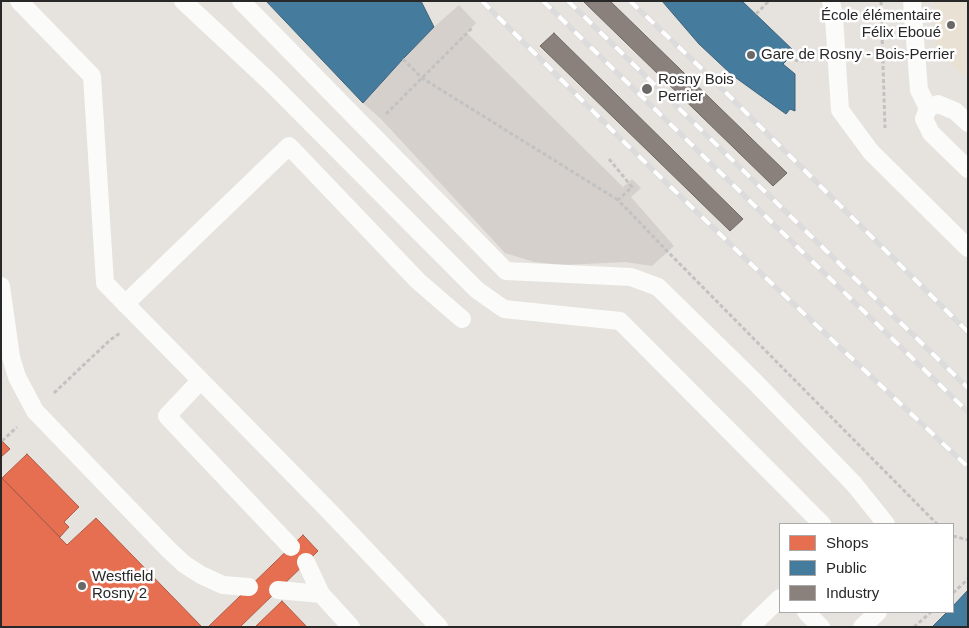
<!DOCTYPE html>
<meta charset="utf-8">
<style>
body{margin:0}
#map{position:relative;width:969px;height:628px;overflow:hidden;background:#e6e2de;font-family:Helvetica,sans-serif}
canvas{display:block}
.frame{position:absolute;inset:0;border:2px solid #282828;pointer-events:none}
.legend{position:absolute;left:779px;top:523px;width:175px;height:90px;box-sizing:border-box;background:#fff;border:1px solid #a9a9a9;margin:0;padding:6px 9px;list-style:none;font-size:15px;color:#282828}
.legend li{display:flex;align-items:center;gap:10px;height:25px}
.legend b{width:25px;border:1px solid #a9a9a9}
</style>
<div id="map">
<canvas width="969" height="628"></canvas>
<div class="frame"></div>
<ul class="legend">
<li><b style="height:14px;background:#e76f51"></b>Shops</li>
<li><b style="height:14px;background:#457b9d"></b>Public</li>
<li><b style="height:14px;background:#8a817c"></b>Industry</li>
</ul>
</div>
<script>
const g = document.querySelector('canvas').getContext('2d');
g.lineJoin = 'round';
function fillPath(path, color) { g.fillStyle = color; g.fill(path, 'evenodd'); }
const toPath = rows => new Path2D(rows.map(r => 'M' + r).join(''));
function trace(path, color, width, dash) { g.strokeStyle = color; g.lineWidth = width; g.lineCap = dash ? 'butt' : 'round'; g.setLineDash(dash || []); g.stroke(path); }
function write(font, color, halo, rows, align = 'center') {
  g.font = font + ' Helvetica,sans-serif'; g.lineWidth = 5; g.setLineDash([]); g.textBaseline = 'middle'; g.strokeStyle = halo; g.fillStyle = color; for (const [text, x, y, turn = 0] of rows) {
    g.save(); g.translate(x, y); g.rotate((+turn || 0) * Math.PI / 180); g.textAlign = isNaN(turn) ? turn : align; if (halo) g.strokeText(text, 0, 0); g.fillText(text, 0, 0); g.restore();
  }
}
fillPath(toPath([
 [933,1,968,1,968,79,935,49]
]), '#e9e1d3');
fillPath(toPath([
 [459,5,476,23,467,33,623,187,632,179,641,188,631,197,674,246,652,266,625,262,564,265,534,262,505,253,381,119,363,103,434,27]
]), '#d5d0cc');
const shops = toPath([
 [1,440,10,449,1,457,1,440],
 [27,454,79,507,64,522,69,527,60,537,2,478,27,454],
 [1,477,67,545,96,518,202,627,1,627,1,477],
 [303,535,318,551,240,627,208,627,303,535],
 [282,601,307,627,255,627,282,601]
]);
fillPath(shops, '#e76f51');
trace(shops, '#ae5a45', 1);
const public = toPath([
 [266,1,421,1,434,27,403,59,363,103,266,1],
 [662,1,742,1,795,52,783,64,795,74,795,111,790,109,786,114,732,75,699,44,662,1],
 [968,590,968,627,932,627,947,612,953,612,953,606,968,590]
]);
fillPath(public, '#457b9d');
trace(public, '#3c627a', 1);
const industry = toPath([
 [583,1,610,1,787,173,773,186,583,1],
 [554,33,743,219,730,231,540,46,554,33]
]);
fillPath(industry, '#8a817c');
trace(industry, '#6d6663', 1);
trace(toPath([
 [881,1,885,128],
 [756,14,769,1],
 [403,59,422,78,618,200],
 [788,59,800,61,812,60],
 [386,114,472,28],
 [609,159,632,187,618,200,668,252,937,524],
 [54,393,110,340,120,333],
 [2,441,17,427],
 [953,536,968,540],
 [953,593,968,579],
 [914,627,931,612]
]), '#c3c2c2', 3, [4, 2.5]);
trace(toPath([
 [19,1,92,76,105,283,331,513,439,627],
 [183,1,270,82,477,290,504,309,620,321,822,524],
 [241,1,506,271,631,277,658,287,755,382,854,484,886,524],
 [831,1,834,17,840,110,871,152,968,248],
 [912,1,919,90,928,108],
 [968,123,955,111,938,104,928,108,924,119,931,133,968,169],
 [1,286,11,357,17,377,35,411,168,549,184,564,201,575,223,585,249,587],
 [125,304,289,146,418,281,462,319],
 [200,381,167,416,291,547],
 [306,562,321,594],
 [278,590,321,594,351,627],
 [806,612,821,627],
 [750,627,780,598],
 [862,627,878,612]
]), '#fbfbfa', 18);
const rail = toPath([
 [482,1,622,140,752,265,968,467],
 [543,1,968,412],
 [568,1,968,388],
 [630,1,702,69,968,332]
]);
trace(rail, '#dddcdd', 5.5);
trace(rail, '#fff', 4, [11]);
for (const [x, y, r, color] of [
 [951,25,5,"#6a6968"],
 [751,55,5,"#6a6968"],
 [647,89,6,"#6a6968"],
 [82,586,5,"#6a6968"]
]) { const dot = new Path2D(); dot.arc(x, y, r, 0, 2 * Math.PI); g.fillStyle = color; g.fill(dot); trace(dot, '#fff', 2); }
write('15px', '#282828', '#fff', [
 ["École élémentaire",941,16,"right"],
 ["Félix Eboué",941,33,"right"],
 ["Gare de Rosny - Bois-Perrier",761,55],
 ["Rosny Bois",658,80],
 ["Perrier",658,97],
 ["Westfield",92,577],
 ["Rosny 2",92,594]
], 'left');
</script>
